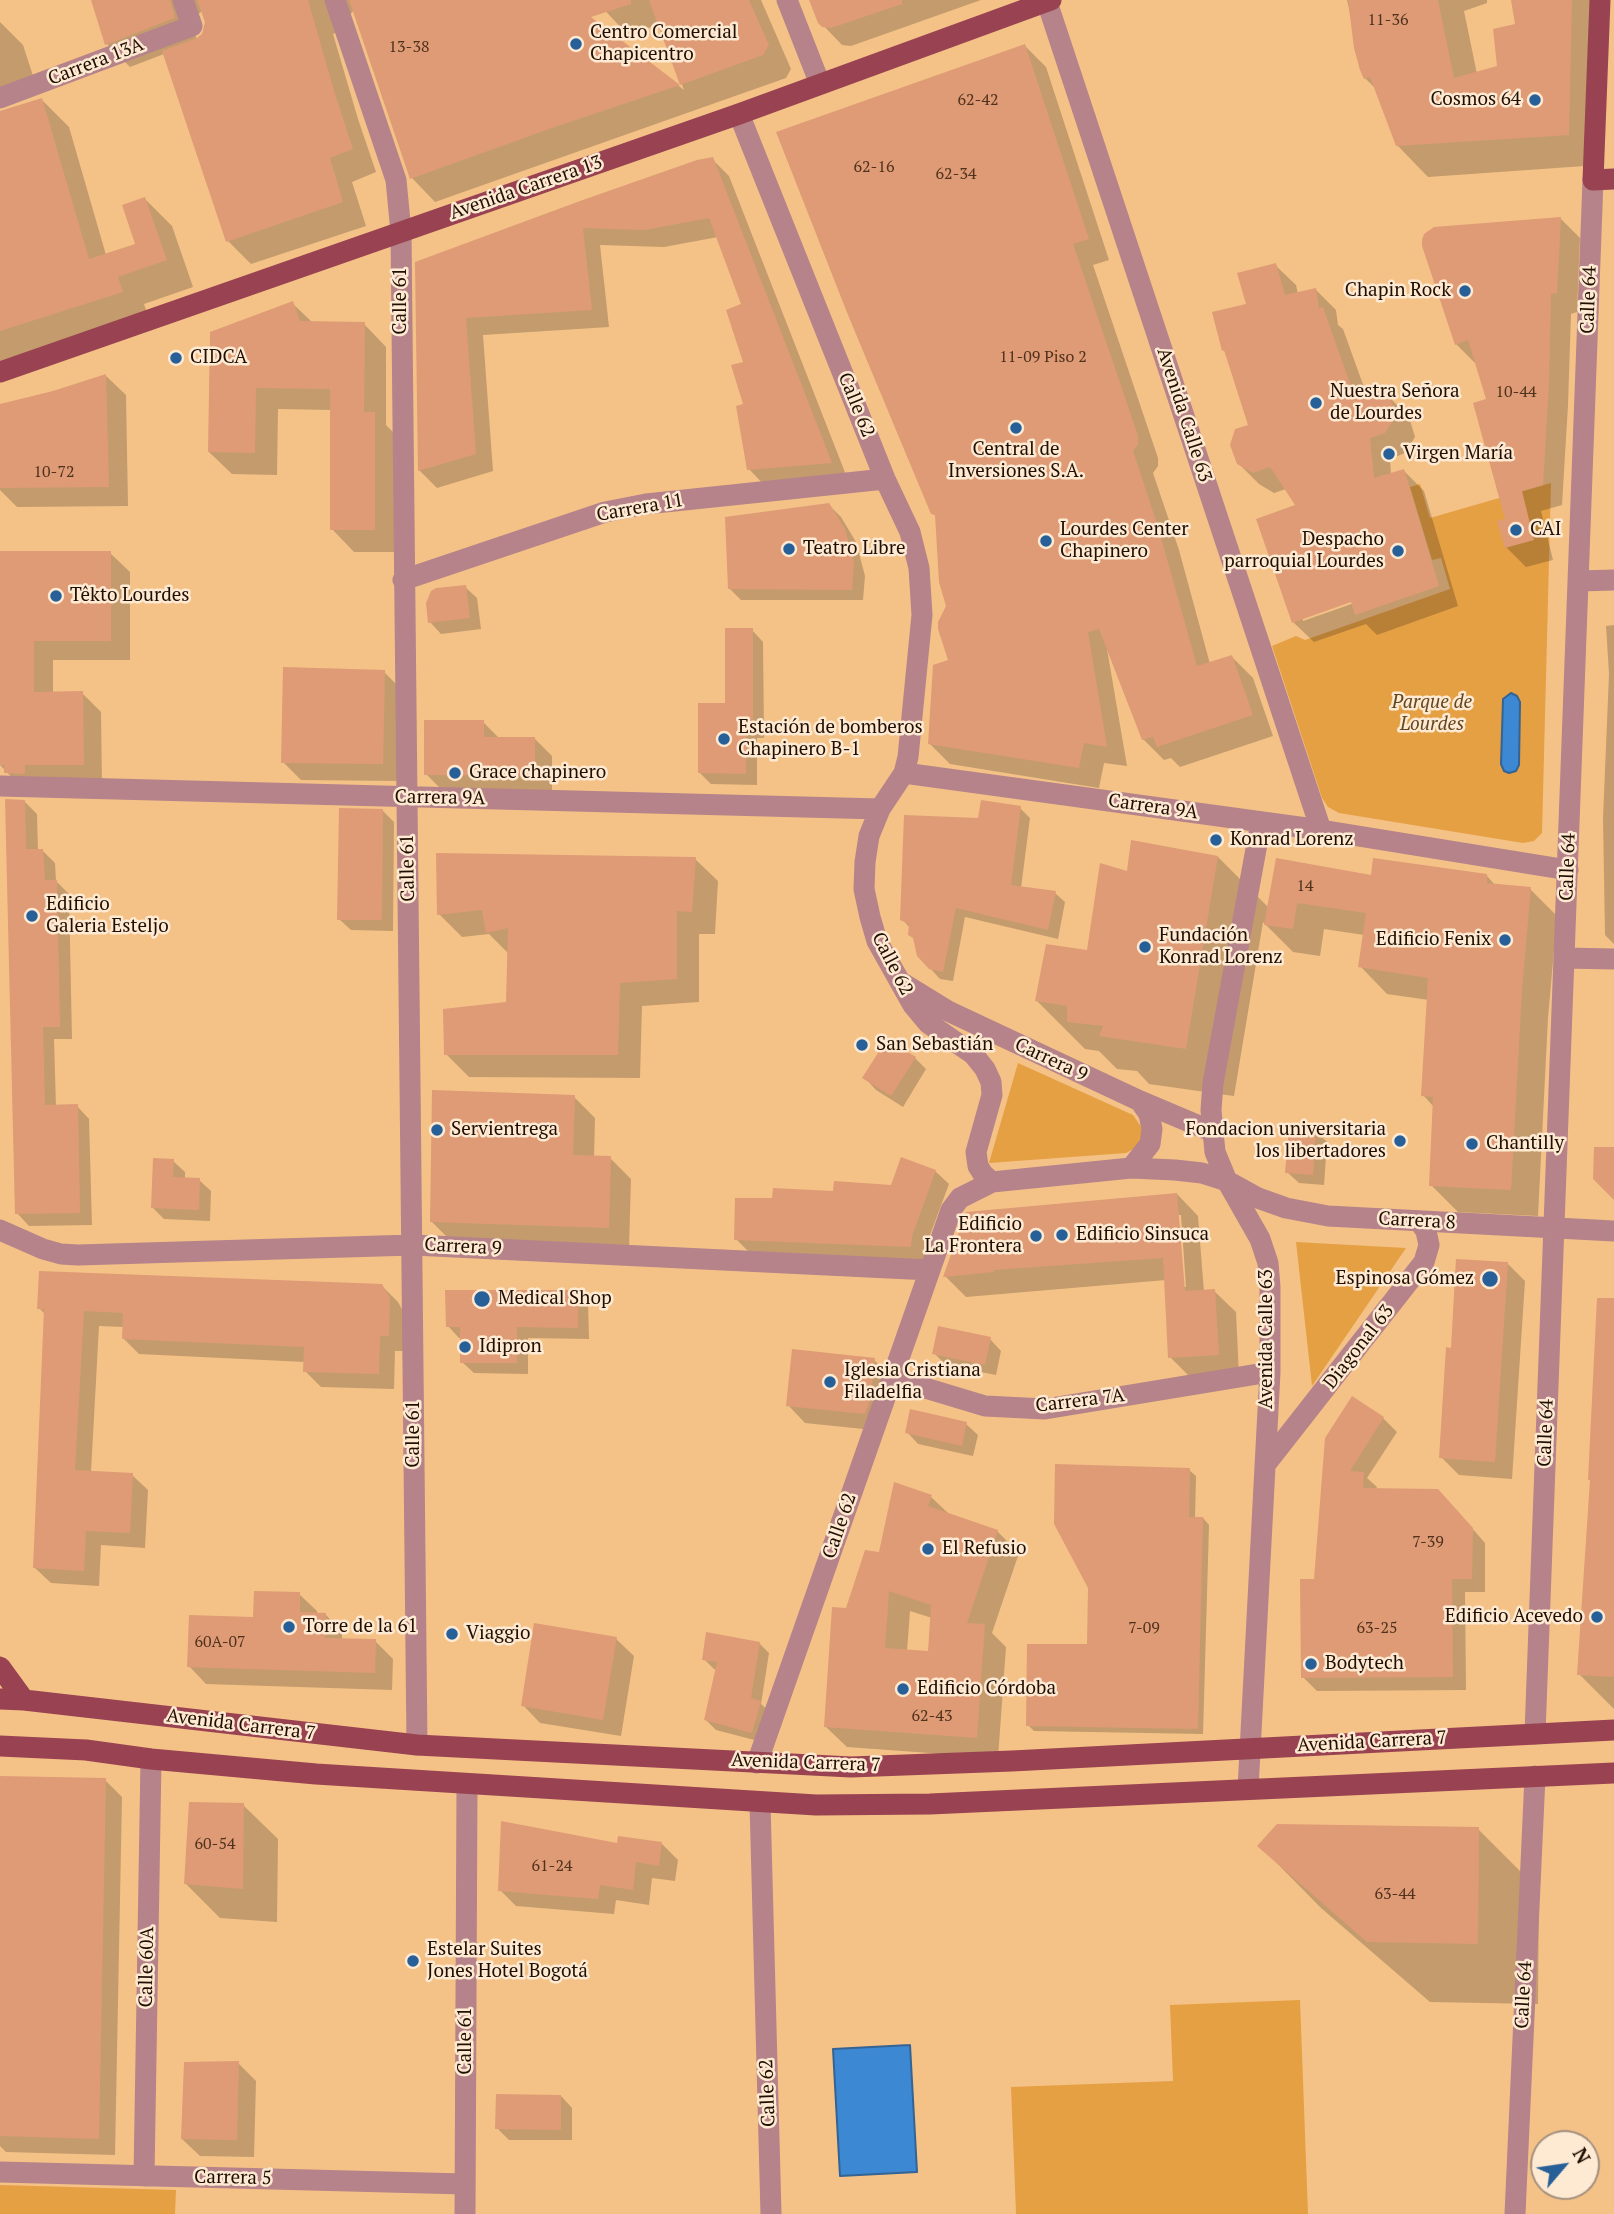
<!DOCTYPE html>
<meta charset="utf-8">
<style>
body{margin:0}
#map{position:relative;width:1614px;height:2214px;overflow:hidden;background:#f4c287;font-family:"PT Serif",serif}
canvas{display:block}
.north{position:absolute;left:1530px;top:2130px;width:70px;height:70px;box-sizing:border-box;background:#fee9d2;border:2px solid #a5917e;border-radius:50%;rotate:61deg;font-size:19px;font-weight:700;line-height:28px;text-align:center;color:#200e00}
.north::after{content:'';display:block;margin:auto;width:24px;height:32px;background:#276098;clip-path:polygon(50% 0,100% 100%,50% 72%,0 100%)}
</style>
<div id="map">
<canvas width="1614" height="2214"></canvas>
<div class="north">N</div>
</div>
<script>
const context = document.querySelector('canvas').getContext('2d');
context.lineJoin = 'round';
function fillPath(path, color) { context.fillStyle = color; context.fill(path, 'evenodd'); }
const toPath = rows => new Path2D(rows.map(r => 'M' + r).join(''));
function strokePath(path, color, width, dash) { context.strokeStyle = color; context.lineWidth = width; context.lineCap = dash ? 'butt' : 'round'; context.setLineDash(dash || []); context.stroke(path); }
function label(font, color, halo, rows, align = 'center') {
  context.font = font + ' "PT Serif",serif'; context.lineWidth = 5; context.setLineDash([]); context.textBaseline = 'middle'; context.strokeStyle = halo; context.fillStyle = color; for (const [text, x, y, turn = 0] of rows) {
    context.save(); context.translate(x, y); context.rotate((+turn || 0) * Math.PI / 180); context.textAlign = isNaN(turn) ? turn : align; if (halo) context.strokeText(text, 0, 0); context.fillText(text, 0, 0); context.restore();
  }
}
fillPath(toPath([
 [1551,483,1542,833,1534,841,1523,843,1339,813,1328,807,1322,798,1272,646,1296,636,1305,640,1450,589,1441,558,1432,560,1410,487,1420,484,1430,518],
 [1018,1063,1133,1115,1144,1131,1141,1145,1126,1153,989,1163],
 [1296,1242,1406,1248,1312,1386],
 [1300,2000,1308,2214,1016,2214,1011,2087,1173,2081,1170,2005],
 [0,2185,176,2190,175,2214,0,2214]
]), '#e5a044');
const water = toPath([
 [1511,693,1517,696,1520,702,1519,765,1516,771,1509,773,1504,771,1501,764,1503,699,1511,693],
 [910,2045,917,2172,840,2176,833,2049,910,2045]
]);
fillPath(water, '#3c88d3');
strokePath(water, '#346394', 2);
fillPath(toPath([
 [93,0,554,0,628,47,684,90,660,24,628,35,595,0,761,0,791,69,786,78,435,202,412,178,354,10,345,21,346,29,333,34,358,119,376,172,352,182,366,226,251,264,228,241,164,54,130,67,107,44],
 [202,11,206,21,204,35,197,40,193,28,196,16],
 [811,0,981,0,851,46,842,45,820,22],
 [1347,0,1487,0,1487,3,1464,11,1477,74,1498,67,1517,25,1513,0,1603,0,1599,165,1428,177,1397,145,1377,90,1365,78],
 [0,22,23,45,37,88,0,101],
 [1025,46,1046,67,1109,260,1093,265,1158,458,1158,466,1153,473,1179,550,1210,664,1232,657,1253,678,1273,736,1180,767,1171,758,1164,760,1143,739,1107,649,1127,766,1104,763,1099,788,950,764,929,743,950,662,948,606,937,518,933,513],
 [42,100,69,127,106,255,138,245,145,199,172,226,193,287,144,304,149,319,0,367,0,113],
 [712,159,729,176,848,480,766,487,749,469,743,305,718,237,664,247,600,245,609,327,483,335,493,471,437,488,420,471,417,263],
 [1560,218,1580,238,1577,312,1571,314,1568,405,1562,505,1541,511,1553,560,1526,567,1506,547,1507,520,1489,400,1476,364,1456,344],
 [1275,265,1296,285,1298,294,1316,290,1336,310,1338,325,1343,329,1365,390,1388,396,1409,417,1415,437,1405,453,1390,459,1391,475,1404,471,1424,491,1458,606,1377,635,1366,624,1314,642,1293,622,1297,506,1286,489,1274,493,1259,484,1238,463,1250,426,1227,353,1223,350,1248,305],
 [1358,598,1360,601,1303,621,1303,617],
 [292,303,313,323,364,324,386,347,386,425,397,436,397,552,354,552,332,529,332,410,278,409,277,475,232,474,209,452],
 [106,376,126,395,128,506,17,507,0,490,0,410],
 [829,505,841,517,856,542,865,576,863,600,741,600,729,588],
 [0,553,110,553,130,572,130,660,53,660,53,694,82,693,101,712,102,784,26,792,0,765],
 [465,587,477,598,481,629,441,634,430,622],
 [1614,625,1614,944,1605,935,1603,818,1609,674,1606,626],
 [752,630,763,642,764,738,757,738,757,785,711,784,699,772,727,705],
 [384,672,401,689,400,781,301,780,283,762],
 [483,722,500,739,535,739,552,756,552,793,444,792,426,774],
 [25,802,37,814,38,851,42,850,55,863,56,881,69,894,72,1039,54,1039,56,1107,77,1106,89,1119,92,1225,29,1226,17,1213],
 [1020,808,1030,818,1021,888,1055,893,1065,902,1058,939,965,917,953,981,940,979,930,968,910,928,902,919,980,820],
 [383,811,394,822,393,931,351,930,339,919],
 [1218,857,1269,908,1372,877,1487,876,1496,886,1530,889,1557,916,1548,1018,1538,1216,1458,1212,1431,1185,1434,1107,1423,1095,1429,1000,1387,994,1360,966,1364,935,1324,929,1320,956,1293,952,1263,922,1234,1096,1149,1084,1137,1071,1117,1069,1099,1051,1085,1049,1037,1001,1088,952,1129,873],
 [695,859,718,881,715,934,699,934,699,1002,642,1006,640,1078,469,1077,446,1054,508,1003,509,954,489,934,462,937,439,914],
 [915,1058,926,1069,903,1107,876,1090,865,1078],
 [574,1097,595,1118,594,1158,610,1158,631,1179,629,1249,452,1242,431,1221],
 [1316,1131,1327,1142,1324,1185,1299,1183,1287,1172],
 [173,1161,185,1172,185,1179,199,1180,211,1191,210,1221,164,1219,153,1208],
 [935,1171,949,1184,924,1251,924,1260,749,1252,736,1239,774,1200,892,1187],
 [1177,1194,1198,1216,1204,1292,1214,1291,1236,1312,1239,1376,1191,1378,1170,1357,1166,1280,966,1297,945,1276],
 [1177,1215,1181,1215,1186,1287,1183,1287],
 [1508,1264,1525,1281,1512,1479,1459,1475,1441,1457,1453,1349],
 [382,1286,398,1302,405,1315,404,1351,395,1351,394,1389,321,1387,305,1371,305,1362,139,1354,123,1338,124,1327,99,1326,91,1472,132,1475,148,1490,145,1548,101,1545,99,1586,51,1583,35,1568,45,1314,39,1308],
 [577,1292,588,1303,589,1339,528,1338,528,1374,474,1373,462,1362,462,1338,459,1338,448,1326],
 [1614,1328,1614,1709,1579,1674],
 [990,1339,1001,1351,996,1375,946,1365,934,1353],
 [874,1360,891,1377,883,1431,805,1423,788,1405],
 [1353,1398,1383,1418,1397,1432,1367,1478,1377,1487,1376,1490,1451,1504,1485,1543,1485,1592,1465,1592,1466,1690,1317,1691,1303,1677,1316,1581],
 [966,1424,978,1435,973,1456,918,1444,907,1432],
 [1189,1470,1196,1476,1195,1518,1203,1518,1209,1525,1203,1734,1034,1731,1028,1725,1089,1646],
 [931,1497,949,1514,997,1531,1019,1553,992,1633,1006,1647,998,1758,847,1747,825,1726,847,1610,880,1554],
 [910,1611,932,1618,929,1653,907,1651],
 [299,1594,317,1611,317,1614,325,1614,342,1632,342,1640,375,1641,393,1659,392,1690,206,1684,189,1666,255,1619],
 [616,1639,634,1656,621,1736,540,1723,523,1705],
 [759,1643,769,1653,761,1704,770,1712,762,1742,716,1730,706,1720,718,1670,714,1669,704,1659],
 [0,1777,105,1780,122,1797,115,2155,6,2152,0,2146],
 [243,1805,278,1839,277,1922,220,1918,186,1884],
 [1478,1829,1539,1890,1538,2004,1430,2002,1321,1908,1260,1846],
 [662,1844,678,1860,675,1881,652,1878,649,1905,616,1900,614,1914,516,1906,500,1890,618,1845],
 [238,2063,256,2081,254,2157,200,2156,182,2139],
 [561,2096,572,2108,572,2140,509,2140,497,2128]
]), '#0003');
fillPath(toPath([
 [91,0,170,0,175,18,105,45],
 [197,0,308,0,335,94,353,149,330,158,343,202,226,242,162,51,197,38,202,34,205,22],
 [349,0,631,0,631,4,591,17,680,85,552,128,410,179],
 [649,0,749,0,769,45,763,55,680,85],
 [809,0,902,0,902,4,831,28,822,27,818,23],
 [1348,0,1438,0,1454,78,1497,66,1493,29,1515,24,1511,0,1572,0,1569,135,1396,146,1370,77,1364,79,1360,70,1354,48],
 [1025,44,1089,239,1073,244,1138,436,1138,445,1133,451,1158,527,1197,666,1232,655,1253,715,1157,747,1153,737,1142,740,1099,629,1088,632,1107,747,1084,743,1079,768,928,744,933,665,948,660,938,629,938,622,946,606,939,582,935,515,931,514,848,315,776,132],
 [42,98,89,259,135,244,122,205,145,197,167,260,118,277,123,292,0,331,0,111],
 [713,157,832,463,747,470,736,406,743,404,731,365,743,362,726,310,741,304,709,218,645,230,583,228,592,310,466,318,476,454,418,471,415,262,580,201,697,160],
 [1561,217,1557,293,1551,294,1549,384,1543,485,1522,491,1534,540,1505,548,1497,521,1505,519,1473,403,1486,399,1468,340,1455,345,1422,246,1422,240,1424,234,1434,227],
 [1276,263,1285,295,1316,288,1319,308,1323,307,1353,392,1370,386,1389,395,1396,416,1385,433,1370,438,1374,478,1404,469,1439,586,1355,615,1351,602,1292,623,1256,519,1295,505,1270,467,1253,473,1237,464,1230,445,1235,429,1248,425,1224,350,1222,351,1212,312,1246,304,1237,273],
 [293,301,300,321,365,322,364,412,375,412,375,530,330,530,330,389,256,388,255,453,208,452,210,332],
 [106,374,109,487,0,488,0,404,53,391],
 [829,503,845,529,852,553,854,563,852,590,728,589,725,517],
 [0,551,111,551,111,641,34,641,34,692,83,691,84,765,25,765,25,774,4,773,4,765,0,765],
 [466,585,470,618,428,623,426,603,431,591,436,588],
 [725,628,753,628,753,728,746,727,746,774,698,773,698,703,725,703],
 [283,667,385,670,383,764,281,763],
 [424,720,484,720,484,737,535,737,535,776,424,775],
 [5,799,25,800,26,849,43,849,45,880,57,880,60,1027,43,1027,45,1105,78,1104,80,1213,15,1214],
 [981,800,1021,806,1011,885,1056,891,1048,930,956,908,943,972,929,969,917,956,913,938,908,935,909,924,900,920,904,815,978,818],
 [339,808,383,809,382,920,337,920],
 [1131,840,1218,856,1186,1049,1099,1036,1103,1026,1067,1022,1067,1006,1035,1001,1046,944,1087,950,1100,863,1127,871],
 [436,853,696,857,692,912,677,911,677,979,620,983,618,1055,444,1055,443,1009,506,1002,508,928,486,933,482,910,437,915],
 [1276,858,1371,875,1373,858,1487,874,1487,883,1531,887,1522,990,1511,1190,1429,1186,1433,1097,1421,1096,1428,978,1358,967,1366,913,1297,903,1293,929,1264,925],
 [887,1039,916,1057,891,1096,862,1078],
 [432,1090,575,1095,573,1155,611,1156,609,1228,430,1222],
 [1289,1127,1316,1129,1313,1175,1285,1173],
 [1594,1147,1614,1147,1614,1200,1593,1179],
 [901,1157,936,1170,912,1236,911,1247,734,1240,735,1198,772,1198,773,1188,833,1191,834,1181,891,1185],
 [153,1158,174,1159,173,1177,200,1178,199,1210,151,1208],
 [1177,1193,1185,1291,1215,1289,1219,1355,1168,1358,1163,1258,993,1270,994,1272,943,1277,966,1212],
 [1456,1259,1508,1262,1495,1462,1439,1458,1446,1347,1451,1348],
 [39,1271,382,1284,390,1298,389,1336,380,1336,379,1374,303,1372,304,1347,122,1339,123,1313,84,1311,75,1470,133,1473,130,1533,86,1531,84,1571,33,1568,44,1309,37,1309],
 [445,1290,578,1290,578,1328,517,1327,517,1363,460,1363,460,1327,446,1327],
 [1597,1298,1614,1298,1614,1677,1577,1675,1590,1480,1588,1480],
 [938,1326,991,1337,985,1365,932,1354],
 [792,1349,875,1358,870,1400,865,1414,786,1406],
 [1352,1396,1384,1417,1350,1471,1364,1472,1363,1488,1438,1489,1473,1528,1472,1579,1452,1579,1453,1677,1301,1678,1300,1579,1314,1579,1325,1438],
 [910,1409,967,1422,962,1446,905,1433],
 [1055,1464,1190,1468,1189,1517,1203,1517,1198,1729,1026,1726,1027,1644,1087,1644,1088,1588,1054,1524],
 [894,1482,932,1495,928,1506,998,1530,967,1623,985,1624,977,1738,824,1727,832,1607,846,1608,865,1550,879,1552],
 [889,1591,931,1605,928,1651,885,1648],
 [254,1591,300,1592,300,1612,326,1613,325,1638,376,1639,375,1673,187,1667,189,1615,253,1617],
 [534,1623,617,1637,603,1720,521,1706],
 [706,1632,760,1642,751,1698,761,1701,752,1733,704,1720,717,1662,702,1660],
 [0,1776,106,1778,99,2139,0,2136],
 [189,1802,244,1803,243,1889,184,1884],
 [501,1821,617,1843,618,1836,662,1842,659,1866,636,1862,633,1890,600,1885,598,1899,498,1891],
 [1277,1824,1479,1827,1478,1944,1367,1942,1257,1846],
 [239,2061,237,2140,181,2139,184,2062],
 [496,2094,561,2095,561,2130,495,2129]
]), '#de9b75');
strokePath(toPath([
 [335,0,396,180,401,232,417,1745],
 [787,0,820,84],
 [1047,2,1321,830],
 [0,98,192,26,183,0],
 [739,114,885,479,910,532,919,568,922,615,908,757,904,773,880,809,869,836,865,862,864,889,870,917,877,941,913,1005,928,1023,973,1054,985,1069,991,1082,992,1095,976,1152,978,1166,983,1174,992,1182],
 [403,580,605,512,646,504,885,479],
 [1579,581,1614,580],
 [904,773,1321,830,1568,870],
 [0,786,880,809],
 [1564,958,1614,959],
 [904,984,948,1011,1140,1101,1211,1131],
 [1131,1168,1150,1144,1152,1129,1149,1114,1140,1101],
 [0,1230,43,1249,61,1254,78,1255,413,1245,930,1270],
 [892,1378,985,1406,1045,1409,1270,1372],
 [1265,1465,1424,1262,1429,1245,1426,1231,1419,1221],
 [1535,1734,1593,180],
 [757,1763,951,1210,960,1198,992,1182,1131,1168,1175,1170,1202,1173,1227,1181,1258,1198,1286,1208,1328,1216,1614,1231],
 [1248,1789,1270,1372,1270,1287,1268,1263,1260,1239,1227,1181,1215,1152,1211,1110,1213,1083,1261,822],
 [760,1803,771,2214],
 [0,2172,465,2184],
 [144,2176,151,1759],
 [465,2214,467,1784],
 [1515,2214,1535,1776]
]), '#b58389', 21);
strokePath(toPath([
 [1600,0,1593,180,1614,179],
 [0,372,739,114,1051,0],
 [0,1667,24,1700],
 [0,1699,24,1700,417,1745,851,1767,1012,1761,1614,1730],
 [0,1746,86,1750,151,1759,316,1774,816,1805,930,1804,1614,1773]
]), '#994252', 21);
for (const [x, y, r, color] of [
 [576,44,7,"#276098"],
 [1535,100,7,"#276098"],
 [1465,291,7,"#276098"],
 [176,358,7,"#276098"],
 [1316,403,7,"#276098"],
 [1016,428,7,"#276098"],
 [1389,454,7,"#276098"],
 [1516,530,7,"#276098"],
 [1046,541,7,"#276098"],
 [789,549,7,"#276098"],
 [1398,551,7,"#276098"],
 [56,596,7,"#276098"],
 [724,739,7,"#276098"],
 [455,773,7,"#276098"],
 [1216,840,7,"#276098"],
 [32,916,7,"#276098"],
 [1505,940,7,"#276098"],
 [1145,947,7,"#276098"],
 [862,1045,7,"#276098"],
 [437,1130,7,"#276098"],
 [1400,1141,7,"#276098"],
 [1472,1144,7,"#276098"],
 [1062,1235,7,"#276098"],
 [1036,1236,7,"#276098"],
 [1490,1279,9,"#276098"],
 [482,1299,9,"#276098"],
 [465,1347,7,"#276098"],
 [830,1382,7,"#276098"],
 [928,1549,7,"#276098"],
 [1597,1617,7,"#276098"],
 [289,1627,7,"#276098"],
 [452,1634,7,"#276098"],
 [1311,1664,7,"#276098"],
 [903,1689,7,"#276098"],
 [413,1961,7,"#276098"]
]) { const dot = new Path2D(); dot.arc(x, y, r, 0, 2 * Math.PI); context.fillStyle = color; context.fill(dot); strokePath(dot, '#fee9d2', 2.5); }
label('16px', '#50311d', null, [
 ["11-36",1388,20],
 ["13-38",409,47],
 ["62-42",978,100],
 ["62-16",874,167],
 ["62-34",956,174],
 ["11-09 Piso 2",1043,357],
 ["10-44",1516,392],
 ["10-72",54,472],
 ["14",1305,886],
 ["7-39",1428,1542],
 ["7-09",1144,1628],
 ["63-25",1377,1628],
 ["60A-07",220,1642],
 ["62-43",932,1716],
 ["60-54",215,1844],
 ["61-24",552,1866],
 ["63-44",1395,1894]
]);
label('19px', '#200e00', '#fee9d2', [
 ["Centro Comercial",590,33],
 ["Chapicentro",590,55],
 ["Cosmos 64",1521,100,"right"],
 ["Chapin Rock",1451,291,"right"],
 ["CIDCA",190,358],
 ["Nuestra Señora",1330,392],
 ["de Lourdes",1330,414],
 ["Central de",1016,450,"center"],
 ["Inversiones S.A.",1016,472,"center"],
 ["Virgen María",1403,454],
 ["Lourdes Center",1060,530],
 ["Chapinero",1060,552],
 ["CAI",1530,530],
 ["Despacho",1384,540,"right"],
 ["parroquial Lourdes",1384,562,"right"],
 ["Teatro Libre",803,549],
 ["Têkto Lourdes",70,596],
 ["Estación de bomberos",738,728],
 ["Chapinero B-1",738,750],
 ["Grace chapinero",469,773],
 ["Konrad Lorenz",1230,840],
 ["Edificio",46,905],
 ["Galeria Esteljo",46,927],
 ["Fundación",1159,936],
 ["Konrad Lorenz",1159,958],
 ["Edificio Fenix",1491,940,"right"],
 ["San Sebastián",876,1045],
 ["Servientrega",451,1130],
 ["Fondacion universitaria",1386,1130,"right"],
 ["los libertadores",1386,1152,"right"],
 ["Chantilly",1486,1144],
 ["Edificio",1022,1225,"right"],
 ["La Frontera",1022,1247,"right"],
 ["Edificio Sinsuca",1076,1235],
 ["Espinosa Gómez",1474,1279,"right"],
 ["Medical Shop",498,1299],
 ["Idipron",479,1347],
 ["Iglesia Cristiana",844,1371],
 ["Filadelfia",844,1393],
 ["El Refusio",942,1549],
 ["Edificio Acevedo",1583,1617,"right"],
 ["Torre de la 61",303,1627],
 ["Viaggio",466,1634],
 ["Bodytech",1325,1664],
 ["Edificio Córdoba",917,1689],
 ["Estelar Suites",427,1950],
 ["Jones Hotel Bogotá",427,1972]
], 'left');
label('19px', '#200e00', '#fee9d2', [
 ["Carrera 13A",96,62,-21],
 ["Avenida Carrera 13",526,188,-19],
 ["Calle 64",1589,300,-88],
 ["Calle 61",401,301,-90],
 ["Calle 62",856,405,68],
 ["Avenida Calle 63",1184,415,72],
 ["Carrera 11",640,508,-10],
 ["Carrera 9A",440,798,1],
 ["Carrera 9A",1153,807,8],
 ["Calle 64",1568,867,-88],
 ["Calle 61",408,868,-91],
 ["Calle 62",892,964,63],
 ["Carrera 9",1051,1060,25],
 ["Carrera 8",1417,1221,3],
 ["Carrera 9",463,1247,3],
 ["Avenida Calle 63",1267,1339,-90],
 ["Diagonal 63",1359,1347,-52],
 ["Carrera 7A",1080,1401,-7],
 ["Calle 64",1546,1433,-88],
 ["Calle 61",414,1434,-90],
 ["Calle 62",840,1526,-71],
 ["Avenida Carrera 7",241,1725,7],
 ["Avenida Carrera 7",1372,1742,-3],
 ["Avenida Carrera 7",806,1763,2],
 ["Calle 60A",147,1967,-89],
 ["Calle 64",1524,1995,-87],
 ["Calle 61",466,2041,-90],
 ["Calle 62",768,2093,-92],
 ["Carrera 5",233,2178,1]
]);
label('italic 19px', '#634620', '#fee9d2', [
 ["Parque de",1432,703],
 ["Lourdes",1432,725]
]);
</script>
